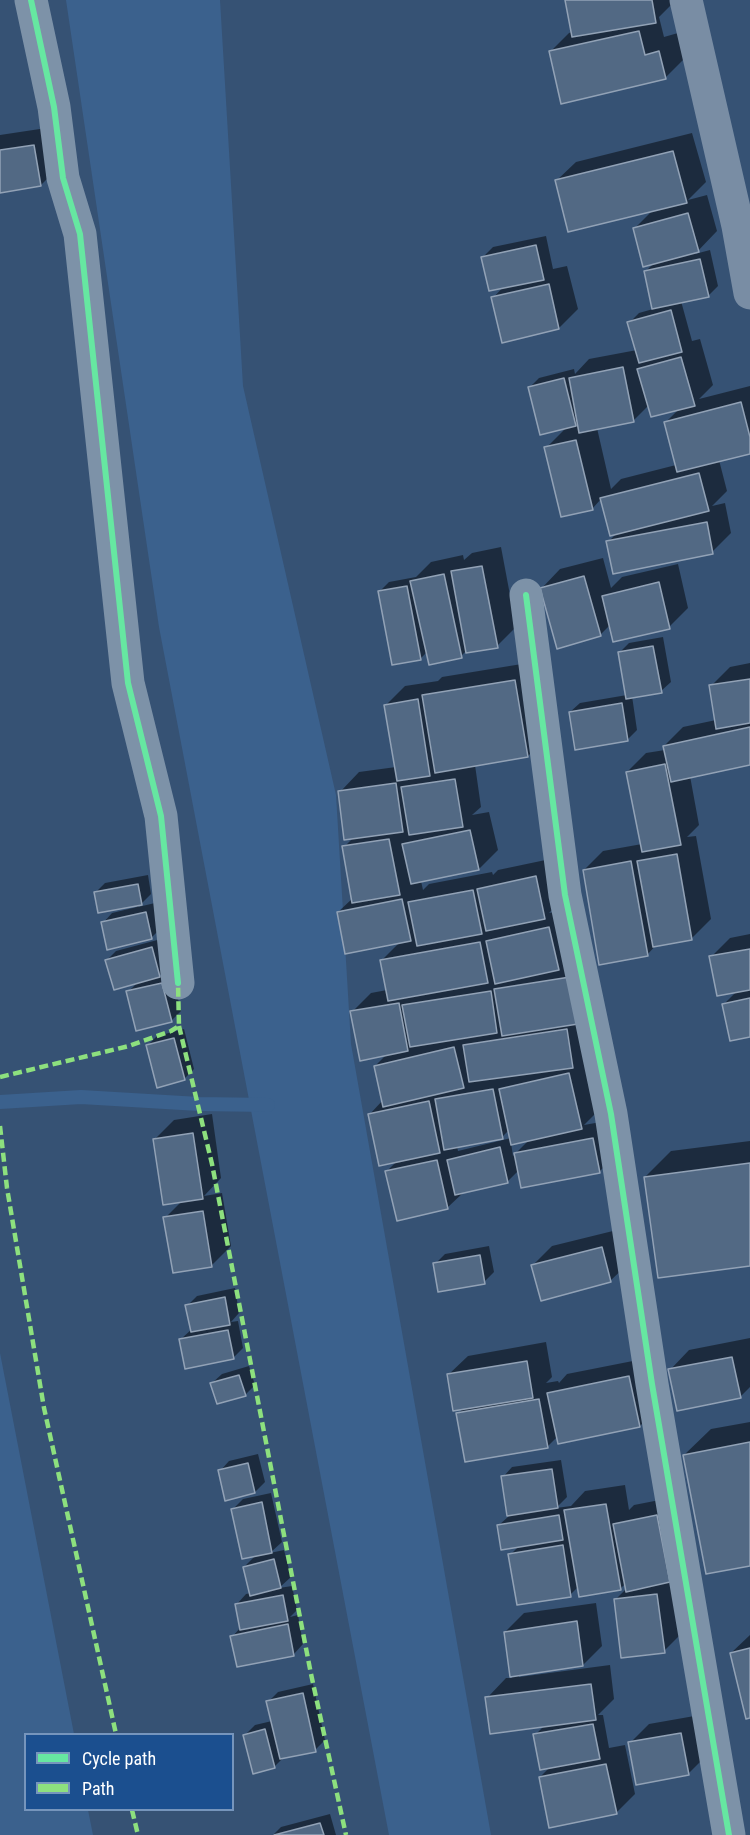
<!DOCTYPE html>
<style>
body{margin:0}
#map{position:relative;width:750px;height:1835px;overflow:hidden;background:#365274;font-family:"Roboto Condensed",sans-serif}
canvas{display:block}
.legend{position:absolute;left:24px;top:1733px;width:210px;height:78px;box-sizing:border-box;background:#1b4f8f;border:2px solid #7695bc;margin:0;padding:8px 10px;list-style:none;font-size:18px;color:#fff}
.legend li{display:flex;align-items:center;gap:12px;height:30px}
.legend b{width:30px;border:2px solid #7695bc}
</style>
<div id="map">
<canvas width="750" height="1835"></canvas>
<ul class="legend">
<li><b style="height:8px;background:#66e7a1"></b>Cycle path</li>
<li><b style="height:8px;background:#8de07e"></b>Path</li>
</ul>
</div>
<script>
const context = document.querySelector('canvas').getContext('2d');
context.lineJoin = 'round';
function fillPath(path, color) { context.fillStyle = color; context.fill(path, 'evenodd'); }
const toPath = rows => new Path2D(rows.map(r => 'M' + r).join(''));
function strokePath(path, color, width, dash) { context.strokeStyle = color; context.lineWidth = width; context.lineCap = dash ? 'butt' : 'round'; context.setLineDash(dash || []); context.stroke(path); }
fillPath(toPath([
 [66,0,220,0,243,386,336,795,351,1044,491,1835,389,1835,159,627],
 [0,1353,74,1734,26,1734,26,1810,88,1810,93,1835,0,1835]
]), '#3b618d');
fillPath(toPath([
 [567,0,674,0,674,2,659,17,664,37,678,33,684,59,665,78,550,52,569,33,572,32],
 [53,127,60,166,41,185,0,191,0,135],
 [692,133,706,182,688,200,707,195,717,231,695,254,710,250,718,286,708,296,681,301,692,341,700,339,713,385,699,399,750,386,750,452,719,460,727,491,712,506,725,503,731,533,712,552,608,542,617,533,602,498,592,509,546,448,567,427,529,388,539,378,574,369,575,374,589,359,637,350,629,323,639,313,653,309,645,272,655,262,634,229,653,210,556,181,576,162],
 [649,405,680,408,666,422,676,465,621,479,611,489,597,428,633,421],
 [546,236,553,269,567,266,578,309,559,328,493,298,504,286,483,257,493,247],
 [501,547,516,627,497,646,466,651,461,656,427,652,420,659,379,592,389,582,416,577,431,562,463,555,464,560,472,553],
 [603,558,611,588,622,577,678,564,688,608,669,627,610,625,600,635,541,589,560,569],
 [663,637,671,682,661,691,632,696,637,730,627,740,570,712,580,703,627,695,619,653,629,643],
 [534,662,547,737,528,756,475,765,481,807,472,815,489,812,498,850,479,869,421,881,423,890,429,884,492,872,493,875,498,870,555,858,563,899,549,913,568,909,600,1109,584,1125,612,1120,618,1153,599,1172,519,1170,507,1182,464,1192,447,1208,387,1171,397,1161,369,1115,383,1100,375,1066,387,1054,352,1012,371,993,387,990,382,960,401,941,338,912,353,898,344,847,354,837,340,792,359,772,396,767,386,705,405,686,438,681,442,677],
 [509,1130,511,1138,458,1151,457,1146,502,1137],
 [530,1139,513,1156,511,1143],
 [750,663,750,763,690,776,699,825,687,837,696,836,711,919,692,938,657,944,647,955,584,870,603,851,642,844,627,772,646,753,665,750,664,746,683,727,716,720,711,686,730,667],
 [148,875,151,894,138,907,155,903,161,928,151,938,103,923,112,913,137,907,136,905,95,893,105,883],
 [750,934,750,1035,724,1004,737,991,711,957,730,938],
 [161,939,169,966,158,977,172,974,181,1011,171,1021,128,992,138,982,106,961,116,951],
 [184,1029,194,1069,184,1079,147,1046,157,1036],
 [212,1114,221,1178,204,1196,222,1193,231,1246,212,1265,174,1271,165,1218,183,1200,155,1139,174,1120],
 [750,1141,750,1265,645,1177,671,1151],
 [621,1229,630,1262,610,1281,533,1265,552,1246],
 [489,1246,494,1272,484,1282,435,1264,445,1254],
 [235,1288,239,1313,231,1322,238,1321,243,1348,233,1358,181,1339,192,1329,187,1306,197,1296],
 [750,1338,750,1387,740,1397,670,1370,689,1350],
 [546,1342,552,1377,546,1383,558,1381,559,1383,567,1374,648,1358,659,1407,640,1426,558,1436,547,1447,458,1414,464,1407,448,1375,468,1356],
 [249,1366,255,1385,245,1395,212,1383,222,1374],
 [750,1422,750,1564,684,1455,711,1429],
 [258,1454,265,1482,255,1492,220,1471,229,1461],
 [561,1460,567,1497,556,1508,571,1506,585,1491,625,1485,629,1510,634,1505,675,1497,683,1632,664,1651,615,1600,627,1588,626,1583,620,1589,578,1587,570,1595,510,1555,519,1546,499,1525,509,1516,503,1477,512,1467],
 [271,1493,282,1542,270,1553,284,1550,291,1577,279,1588,292,1586,297,1610,290,1617,298,1615,303,1644,294,1654,232,1637,241,1627,237,1604,246,1594,251,1593,244,1567,257,1554,233,1509,243,1499],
 [596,1603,602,1646,583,1665,519,1674,519,1677,610,1665,614,1699,598,1715,603,1715,609,1748,625,1745,635,1794,616,1813,540,1777,551,1766,535,1735,545,1725,487,1698,506,1678,512,1678,505,1632,524,1613],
 [750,1635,750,1716,731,1653],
 [313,1684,325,1740,315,1750,285,1756,274,1767,245,1735,255,1725,272,1721,268,1702,278,1692],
 [700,1715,707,1755,688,1774,630,1743,649,1724],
 [330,1814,336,1835,273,1835,281,1827]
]), '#0007');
strokePath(toPath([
 [0,1102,81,1097,199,1104,268,1105]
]), '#3b618d', 14);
const building = toPath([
 [565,0,652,0,656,23,572,37,565,0],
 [639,31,645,55,659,51,666,79,561,104,549,51,639,31],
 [34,145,41,186,0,193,0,150,34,145],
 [673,151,687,203,568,232,555,180,673,151],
 [688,213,699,252,643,267,633,228,688,213],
 [536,245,544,280,489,291,481,257,536,245],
 [700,259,709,297,652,309,644,271,700,259],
 [549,284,559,329,502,343,491,297,549,284],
 [671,310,682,352,639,363,627,322,671,310],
 [681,357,695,406,651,417,637,369,681,357],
 [623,367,634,422,579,433,569,378,623,367],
 [564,378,576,426,540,435,528,387,564,378],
 [741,402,750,437,750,454,677,472,664,422,741,402],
 [576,440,593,510,561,517,544,447,576,440],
 [699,473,709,511,610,536,600,498,699,473],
 [707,522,713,554,613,574,606,541,707,522],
 [482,566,498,648,466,653,451,571,482,566],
 [444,574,462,658,429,665,410,581,444,574],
 [584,576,601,636,557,649,540,588,584,576],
 [659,582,670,629,613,642,602,596,659,582],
 [407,586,421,660,392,665,378,591,407,586],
 [653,646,662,693,626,699,618,652,653,646],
 [750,679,750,723,716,729,709,685,750,679],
 [515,680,528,757,435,773,422,695,515,680],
 [418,699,430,776,397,781,384,705,418,699],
 [622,703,628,741,575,750,569,712,622,703],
 [750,727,750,765,671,782,663,746,750,727],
 [665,764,681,845,642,852,626,772,665,764],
 [455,779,463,827,409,835,401,787,455,779],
 [396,783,403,832,344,840,338,791,396,783],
 [470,830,479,870,411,884,402,844,470,830],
 [389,839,400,895,352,903,342,846,389,839],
 [677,854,692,940,653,947,637,861,677,854],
 [631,861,648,956,599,965,583,870,631,861],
 [536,876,545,919,486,931,477,889,536,876],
 [138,884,142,905,98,913,94,892,138,884],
 [473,890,482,934,417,946,408,902,473,890],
 [402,899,411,941,345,954,337,912,402,899],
 [146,912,152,939,107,950,101,922,146,912],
 [549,927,559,970,495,984,486,941,549,927],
 [480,942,488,983,388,1001,380,960,480,942],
 [152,947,160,977,114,990,105,960,152,947],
 [750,949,750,990,717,996,709,956,750,949],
 [570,977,578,1024,502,1036,494,989,570,977],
 [162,983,172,1022,136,1031,126,991,162,983],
 [491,991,497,1033,410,1047,402,1005,491,991],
 [750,998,750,1037,730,1041,722,1004,750,998],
 [399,1003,408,1051,360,1061,350,1011,399,1003],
 [567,1029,573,1068,469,1082,463,1045,567,1029],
 [174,1038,185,1080,157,1088,146,1045,174,1038],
 [454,1047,464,1088,383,1107,374,1066,454,1047],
 [569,1073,582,1129,511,1145,499,1089,569,1073],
 [493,1089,503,1139,444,1150,435,1099,493,1089],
 [429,1101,440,1153,379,1166,368,1114,429,1101],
 [193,1133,203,1199,163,1205,153,1139,193,1133],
 [593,1138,600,1173,521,1188,514,1153,593,1138],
 [500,1147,508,1183,455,1195,447,1160,500,1147],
 [437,1160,448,1209,397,1221,385,1171,437,1160],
 [750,1163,750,1266,658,1278,644,1177,750,1163],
 [203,1211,212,1267,173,1273,163,1217,203,1211],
 [602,1247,611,1282,541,1301,531,1265,602,1247],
 [480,1255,485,1284,438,1292,433,1263,480,1255],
 [225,1297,230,1325,191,1332,185,1305,225,1297],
 [228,1330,234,1359,185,1369,179,1339,228,1330],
 [732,1357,741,1398,677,1411,668,1369,732,1357],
 [527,1361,533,1398,453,1411,447,1374,527,1361],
 [239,1375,246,1396,217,1404,210,1383,239,1375],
 [629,1376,640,1427,558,1444,547,1393,629,1376],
 [539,1399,548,1448,465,1462,456,1413,539,1399],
 [750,1442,750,1566,706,1574,683,1455,750,1442],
 [248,1463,255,1493,225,1501,218,1470,248,1463],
 [552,1469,558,1508,507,1516,501,1476,552,1469],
 [262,1502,272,1553,242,1559,231,1509,262,1502],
 [606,1504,621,1590,579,1597,564,1510,606,1504],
 [559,1515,563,1540,501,1550,497,1525,559,1515],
 [657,1515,670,1582,626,1592,613,1524,657,1515],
 [563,1545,571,1597,517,1605,508,1554,563,1545],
 [274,1559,281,1588,250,1596,243,1567,274,1559],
 [657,1594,665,1653,621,1658,614,1599,657,1594],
 [283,1595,288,1621,240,1630,235,1604,283,1595],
 [577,1621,583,1666,510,1677,504,1632,577,1621],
 [288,1624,294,1656,237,1667,230,1636,288,1624],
 [750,1648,750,1718,746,1719,730,1653,750,1648],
 [591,1684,596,1720,490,1734,485,1697,591,1684],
 [303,1693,316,1752,280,1759,266,1701,303,1693],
 [593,1724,600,1759,540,1770,533,1734,593,1724],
 [265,1729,275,1768,253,1774,243,1735,265,1729],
 [681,1733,689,1775,636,1785,628,1742,681,1733],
 [606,1764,617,1814,549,1828,539,1777,606,1764],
 [320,1823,324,1835,274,1835,320,1823]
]);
fillPath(building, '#526984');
strokePath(building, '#92a2b6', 1.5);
strokePath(toPath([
 [31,0,54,107,63,178,80,234,128,683,161,816,178,983],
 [526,595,565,895,611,1114,652,1384,729,1835]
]), '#7d92a8', 33);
strokePath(toPath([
 [686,0,738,226,750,293]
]), '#798da4', 33);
strokePath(toPath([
 [179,1026,212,1164,311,1674,346,1835],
 [0,1077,129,1046,171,1031,179,1026,178,983],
 [0,1126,7,1188,44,1408,116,1734],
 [132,1810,138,1835]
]), '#8de07e', 4.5, [9, 4.5]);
strokePath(toPath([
 [31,0,54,107,63,178,80,234,128,683,161,816,178,983],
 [526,595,565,895,611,1114,652,1384,729,1835]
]), '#66e7a1', 6);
</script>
